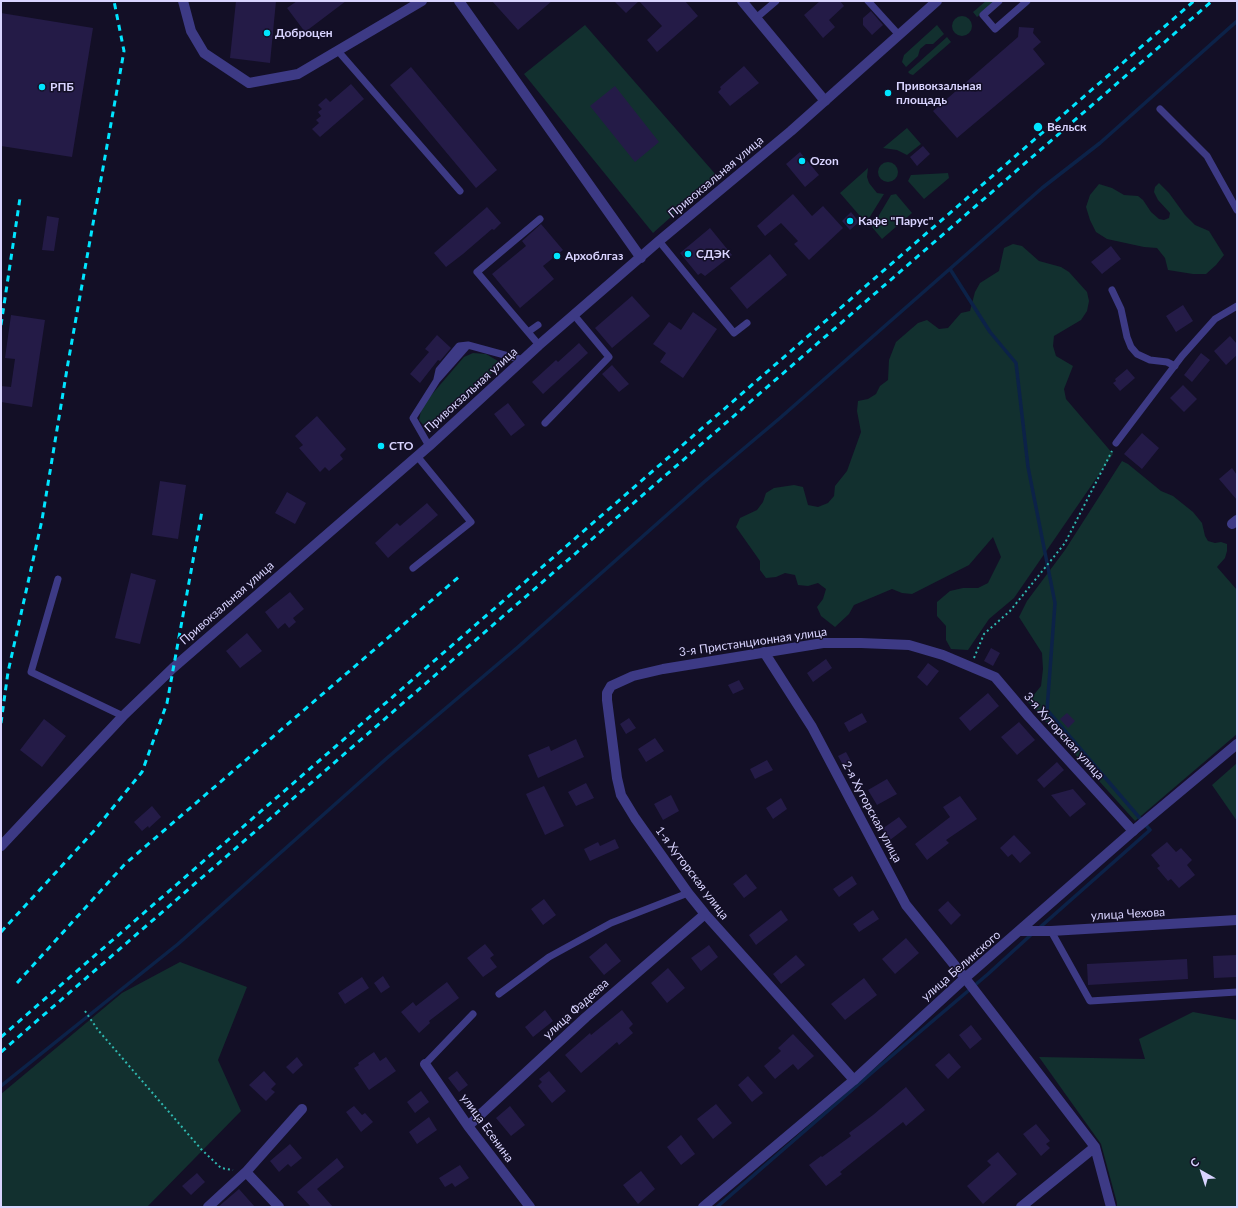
<!DOCTYPE html>
<meta charset="utf-8">
<style>
body{margin:0}
#map{position:relative;width:1238px;height:1208px;overflow:hidden;background:#130f26;font-family:Lato,sans-serif}
canvas{display:block}
.frame{position:absolute;inset:0;border:2px solid #d9d4ff;pointer-events:none}
.north{position:absolute;left:1182px;top:1152px;width:40px;height:40px;-webkit-text-stroke:3px #130f26;paint-order:stroke;rotate:321deg;font-size:11px;font-weight:700;line-height:16px;text-align:center;color:#d9d4ff}
.north::after{content:'';display:block;margin:auto;width:14px;height:18px;background:#d9d4ff;clip-path:polygon(50% 0,100% 100%,50% 72%,0 100%)}
</style>
<div id="map">
<canvas width="1238" height="1208"></canvas>
<div class="frame"></div>
<div class="north">С</div>
</div>
<script>
const context = document.querySelector('canvas').getContext('2d');
context.lineJoin = 'round';
function fillPath(path, color) { context.fillStyle = color; context.fill(path, 'evenodd'); }
const toPath = rows => new Path2D(rows.map(r => 'M' + r).join(''));
function strokePath(path, color, width, dash) { context.strokeStyle = color; context.lineWidth = width; context.lineCap = dash ? 'butt' : 'round'; context.setLineDash(dash || []); context.stroke(path); }
function label(font, color, halo, rows, align = 'center') {
  context.font = font + ' Lato,sans-serif'; context.lineWidth = 3; context.setLineDash([]); context.textBaseline = 'middle'; context.strokeStyle = halo; context.fillStyle = color; for (const [text, x, y, turn = 0] of rows) {
    context.save(); context.translate(x, y); context.rotate((+turn || 0) * Math.PI / 180); context.textAlign = isNaN(turn) ? turn : align; if (halo) context.strokeText(text, 0, 0); context.fillText(text, 0, 0); context.restore();
  }
}
fillPath(toPath([
 [986,1,996,1,977,17,973,12],
 '952 26a10 10 0 1 1 20 0a10 10 0 1 1-20 0Z',
 [585,25,717,176,653,233,524,74],
 [937,25,944,34,933,44,926,44,920,49,918,56,906,67,902,62,904,55],
 [947,37,951,42,913,75,910,74,908,72],
 [907,128,921,144,907,155,897,150,883,148],
 '878 172a10 10 0 1 1 20 0a10 10 0 1 1-20 0Z',
 [868,168,867,177,869,183,877,193,884,194,866,223,840,193],
 [948,173,949,178,924,199,908,181,911,175],
 [1159,183,1169,193,1185,215,1195,225,1209,231,1224,255,1216,265,1206,274,1193,274,1168,270,1165,258,1157,248,1144,247,1107,239,1096,232,1090,220,1086,207,1090,195,1099,184,1112,188,1124,195,1138,196,1143,200,1151,212,1159,219,1164,220,1169,218,1170,213,1158,200,1154,192,1155,187],
 [896,194,912,213,882,239,872,227,891,195],
 [1013,244,1022,246,1039,261,1061,267,1069,272,1087,292,1089,301,1087,311,1081,320,1054,336,1053,346,1056,356,1073,366,1064,389,1066,399,1113,454,1014,598,989,619,968,650,951,649,946,640,946,626,937,616,937,602,950,591,963,588,978,588,988,583,1001,557,993,537,969,565,912,594,902,593,892,589,854,605,849,614,835,627,821,616,817,607,823,599,826,589,818,583,808,586,798,585,795,575,785,573,776,577,766,578,760,570,760,561,736,527,740,518,757,510,763,502,766,493,774,488,794,485,803,487,808,505,818,507,828,503,834,496,835,486,847,471,861,432,857,411,858,401,868,399,876,394,880,386,888,380,889,360,896,342,918,323,927,320,939,329,948,328,961,313,970,311,975,292,980,283,999,271,1004,248],
 [473,353,486,354,498,361,498,368,426,428,419,420,421,411,427,400,464,357],
 [1122,461,1128,464,1161,491,1173,496,1193,512,1202,523,1205,536,1208,541,1215,543,1221,542,1227,544,1227,551,1225,558,1217,567,1237,590,1237,734,1135,821,1028,702,1041,686,1043,669,1042,653,1019,617,1027,601,1065,550],
 [1237,763,1237,821,1212,785],
 [180,962,247,987,218,1060,241,1111,147,1207,1,1207,1,1094,122,993],
 [1193,1012,1237,1020,1237,1207,1117,1207,1117,1203,1101,1144,1039,1057,1145,1059,1139,1039]
]), '#12302f');
strokePath(toPath([
 [950,269,990,332,1016,363,1028,467,1055,603,1047,710,1150,830,1038,929],
 [1,1086,178,944,387,758,518,647,704,482,780,418,1042,188,1100,143,1237,21],
 [717,1207,875,1070,988,974,1033,933]
]), '#0c2248', 3.5);
fillPath(toPath([
 [236,1,276,1,270,63,230,58],
 [297,1,346,1,305,32,287,8],
 [492,1,552,1,518,30],
 [614,1,639,1,626,13],
 [639,1,685,1,698,16,657,52,647,40,662,26],
 [820,1,840,1,844,6,829,20,835,27,823,38,804,15],
 [871,11,883,25,872,35,863,25,863,18],
 [1,13,93,28,72,157,1,146],
 [1019,27,1034,28,1033,33,1041,42,1033,49,1045,64,957,138,933,111,1018,37],
 [744,66,759,83,730,106,718,92,721,89,720,87],
 [411,67,497,170,476,188,390,85],
 [351,84,364,99,320,137,312,129,319,123,316,120,321,116,318,112,322,109,318,105,326,98,330,102],
 [615,86,659,142,635,162,590,106],
 [923,146,930,154,917,166,910,157],
 [800,152,819,175,805,187,786,164],
 [793,194,812,216,823,206,843,228,809,260,794,244,798,241,781,223,765,236,757,226],
 [487,207,501,223,494,230,492,229,463,254,446,267,434,253],
 [851,212,859,222,850,230,842,221],
 [47,216,59,218,54,251,42,250],
 [541,224,563,250,543,266,554,279,520,308,492,274,526,246,522,241],
 [710,228,732,255,705,276,701,273,698,275,680,253],
 [1111,246,1121,259,1102,274,1091,262],
 [770,254,787,275,747,309,730,288],
 [632,296,650,316,612,348,595,328],
 [1183,305,1193,321,1176,332,1166,316],
 [693,312,717,329,683,378,660,362,666,353,653,344,669,322,681,330],
 [11,315,45,320,32,407,1,402,1,386,11,387,15,359,5,358],
 [437,335,451,348,440,361,438,360,420,383,410,374,429,352,425,349],
 [1230,336,1237,344,1237,355,1226,365,1214,351],
 [579,343,588,353,543,394,532,382,556,360,558,362],
 [1201,353,1210,360,1192,382,1184,375],
 [612,365,629,384,619,392,602,374],
 [1127,369,1135,378,1120,391,1113,383,1116,381,1115,379],
 [1183,385,1197,399,1184,412,1170,398],
 [508,403,525,425,511,436,494,414],
 [317,416,346,449,340,455,343,459,329,471,325,467,320,472,299,448,303,445,295,436],
 [1142,433,1159,448,1142,469,1124,454],
 [1232,468,1237,475,1237,500,1219,479],
 [160,481,186,485,178,539,152,535],
 [287,492,306,503,295,524,275,513],
 [427,503,438,515,388,558,375,543,397,523,400,526],
 [131,573,156,580,140,644,115,638],
 [290,592,304,609,293,618,296,622,289,628,285,623,278,629,265,612],
 [247,633,262,651,240,668,226,651],
 [991,648,1000,653,993,666,984,661],
 [826,659,832,668,813,682,807,673],
 [928,663,939,671,927,686,917,677],
 [739,680,744,689,733,694,728,685],
 [988,693,999,706,970,731,959,718],
 [862,713,867,722,849,732,844,723],
 [1067,713,1075,721,1068,728,1060,719],
 [629,718,636,728,626,734,620,724],
 [44,719,66,736,42,767,20,750],
 [1019,722,1035,740,1017,755,1001,737],
 [655,738,664,751,646,762,638,749],
 [576,739,584,757,538,778,528,755,549,746,551,751],
 [846,752,852,763,844,767,838,756],
 [767,760,773,770,755,779,750,769],
 [1057,762,1064,770,1044,788,1037,780],
 [887,779,897,794,877,805,868,790],
 [586,783,594,798,576,806,568,792],
 [544,786,564,826,545,835,526,794],
 [1073,789,1086,804,1070,817,1051,795],
 [671,795,679,811,663,820,654,804],
 [960,796,977,819,946,840,949,843,927,860,915,844,950,817,943,807],
 [781,798,787,809,773,819,766,808],
 [152,806,161,817,149,828,148,826,142,831,134,822],
 [899,817,907,827,890,840,882,829],
 [1014,835,1031,853,1020,863,1012,854,1008,857,1000,848],
 [615,839,619,848,590,861,584,849,598,842,600,846],
 [1167,842,1176,852,1181,848,1192,860,1187,865,1195,875,1179,888,1171,879,1168,881,1157,868,1160,866,1151,855],
 [746,874,757,888,744,898,733,884],
 [852,876,857,884,839,897,833,889],
 [544,899,556,915,543,925,531,909],
 [948,901,961,915,951,925,938,910],
 [781,910,788,920,756,945,749,935],
 [873,910,879,919,859,932,853,924],
 [906,938,919,953,895,974,882,959],
 [606,943,621,961,604,975,589,957],
 [485,944,494,955,490,958,497,967,483,977,467,958],
 [709,945,718,957,701,971,691,958],
 [796,955,805,965,781,984,773,974],
 [1237,955,1237,977,1214,978,1213,956],
 [1187,959,1188,979,1088,985,1087,964],
 [668,968,685,988,667,1003,651,983],
 [383,976,390,987,381,993,374,983],
 [362,977,369,988,345,1004,338,993],
 [864,978,877,995,845,1020,831,1004],
 [447,982,459,998,429,1021,430,1023,419,1033,401,1012,413,1002,416,1006],
 [545,1010,553,1021,533,1037,525,1027],
 [622,1010,633,1024,629,1028,633,1033,619,1045,617,1042,581,1073,565,1055,590,1033,591,1035],
 [971,1025,982,1039,970,1049,959,1035],
 [793,1034,814,1056,798,1070,793,1064,775,1079,764,1066,781,1051,778,1048],
 [374,1052,380,1061,386,1057,396,1071,369,1090,354,1068,359,1065,358,1063],
 [949,1053,961,1067,948,1079,935,1065],
 [297,1057,303,1065,293,1074,286,1067],
 [264,1071,276,1084,271,1089,275,1092,266,1101,249,1085],
 [457,1071,468,1085,459,1092,448,1078],
 [549,1071,566,1091,552,1103,538,1086,542,1082,539,1079],
 [748,1076,763,1093,752,1102,738,1085],
 [906,1087,925,1110,906,1126,903,1122,840,1172,842,1174,826,1186,809,1165,821,1156,822,1157,851,1136,849,1133,873,1115],
 [421,1091,429,1102,415,1113,407,1102],
 [716,1104,732,1123,713,1139,697,1119],
 [354,1106,362,1115,365,1113,373,1122,361,1132,346,1112],
 [510,1106,525,1125,511,1136,496,1118],
 [429,1117,437,1130,417,1144,409,1132],
 [1036,1124,1050,1141,1046,1144,1050,1148,1041,1156,1023,1134],
 [681,1135,695,1154,681,1165,667,1147],
 [290,1144,302,1158,291,1167,288,1164,279,1172,270,1161],
 [998,1152,1017,1174,983,1204,967,1186,991,1165,987,1161],
 [337,1158,344,1167,317,1189,333,1207,311,1207,297,1192],
 [460,1165,469,1178,455,1187,452,1183,445,1187,439,1178],
 [641,1171,655,1189,638,1204,623,1185],
 [197,1173,205,1182,191,1195,182,1186],
 [239,1189,255,1207,218,1207]
]), '#241b47');
strokePath(toPath([
 [974,658,984,634,1010,611,1065,543,1112,451],
 [85,1011,98,1030,201,1149,221,1168,233,1170]
]), '#2fb8b0', 2, [2, 3]);
strokePath(toPath([
 [868,1,899,35],
 [999,1,983,15,995,29,1027,1],
 [756,18,776,1],
 [338,51,460,191],
 [1160,109,1207,156,1237,210],
 [659,241,734,333,747,323],
 [1112,290,1121,309,1127,337,1131,347,1137,354,1150,360,1167,362,1175,366],
 [528,332,538,325],
 [539,345,477,272,540,219],
 [437,379,439,370,459,346,468,345],
 [545,423,609,357,574,315],
 [1116,443,1182,356,1215,319,1237,306],
 [429,446,413,418,437,380,468,345,523,360],
 [413,568,471,522,417,456],
 [58,579,31,672,123,716],
 [1051,931,1090,1001,1237,992],
 [499,994,549,957,611,923,688,893],
 [425,1064,473,1014]
]), '#3d3a85', 7);
strokePath(toPath([
 [742,1,825,101],
 [1232,524,1237,520],
 [764,652,812,727,906,905,965,978,1095,1147,1111,1207],
 [425,1064,468,1126,530,1207],
 [854,1080,705,914,688,893,635,818,621,795,617,778,607,700,607,693,611,686,633,676,663,669,823,643,861,643,909,645,943,655,995,677,1029,717,1133,831],
 [468,1126,586,1017,705,914],
 [246,1172,279,1207],
 [208,1207,246,1172,302,1109],
 [1021,1207,1095,1147]
]), '#3d3a85', 10);
strokePath(toPath([
 [183,1,191,31,204,53,249,83,298,74,422,1],
 [459,1,641,258],
 [1,846,123,716,173,668,429,446,539,345,659,241,791,131,937,1],
 [1020,931,1051,931,1237,920],
 [703,1207,854,1080,965,978,1133,831,1237,744]
]), '#3d3a85', 10);
strokePath(toPath([
 [1,325,20,198],
 [1,723,8,672,42,520,68,363,124,51,114,1],
 [1,932,93,832,142,772,167,703,202,511],
 [17,983,125,864,461,575],
 [1,1037,1194,1],
 [1,1052,1212,1]
]), '#00e5ff', 3, [6, 5]);
for (const [x, y, r, color] of [
 [267,33,4,"#00e5ff"],
 [42,87,4,"#00e5ff"],
 [888,93,4,"#00e5ff"],
 [1038,127,5,"#00e5ff"],
 [802,161,4,"#00e5ff"],
 [850,221,4,"#00e5ff"],
 [688,254,4,"#00e5ff"],
 [557,256,4,"#00e5ff"],
 [381,446,4,"#00e5ff"]
]) { const dot = new Path2D(); dot.arc(x, y, r, 0, 2 * Math.PI); context.fillStyle = color; context.fill(dot); strokePath(dot, '#130f26', 1.5); }
label('bold 12px', '#d9d4ff', '#130f26', [
 ["Доброцен",275,33],
 ["Привокзальная",896,86],
 ["площадь",896,100],
 ["РПБ",50,87],
 ["Вельск",1047,127],
 ["Ozon",810,161],
 ["Кафе \"Парус\"",858,221],
 ["СДЭК",696,254],
 ["Архоблгаз",565,256],
 ["СТО",389,446]
], 'left');
label('12px', '#d9d4ff', '#130f26', [
 ["Привокзальная улица",716,177,-40],
 ["Привокзальная улица",471,390,-42],
 ["Привокзальная улица",227,603,-41],
 ["3-я Пристанционная улица",753,642,-8],
 ["3-я Хуторская улица",1064,736,48],
 ["2-я Хуторская улица",872,812,62],
 ["1-я Хуторская улица",692,873,53],
 ["улица Чехова",1128,914,-3],
 ["улица Белинского",961,966,-41],
 ["улица Фадеева",576,1009,-42],
 ["улица Есенина",487,1128,54]
]);
</script>
